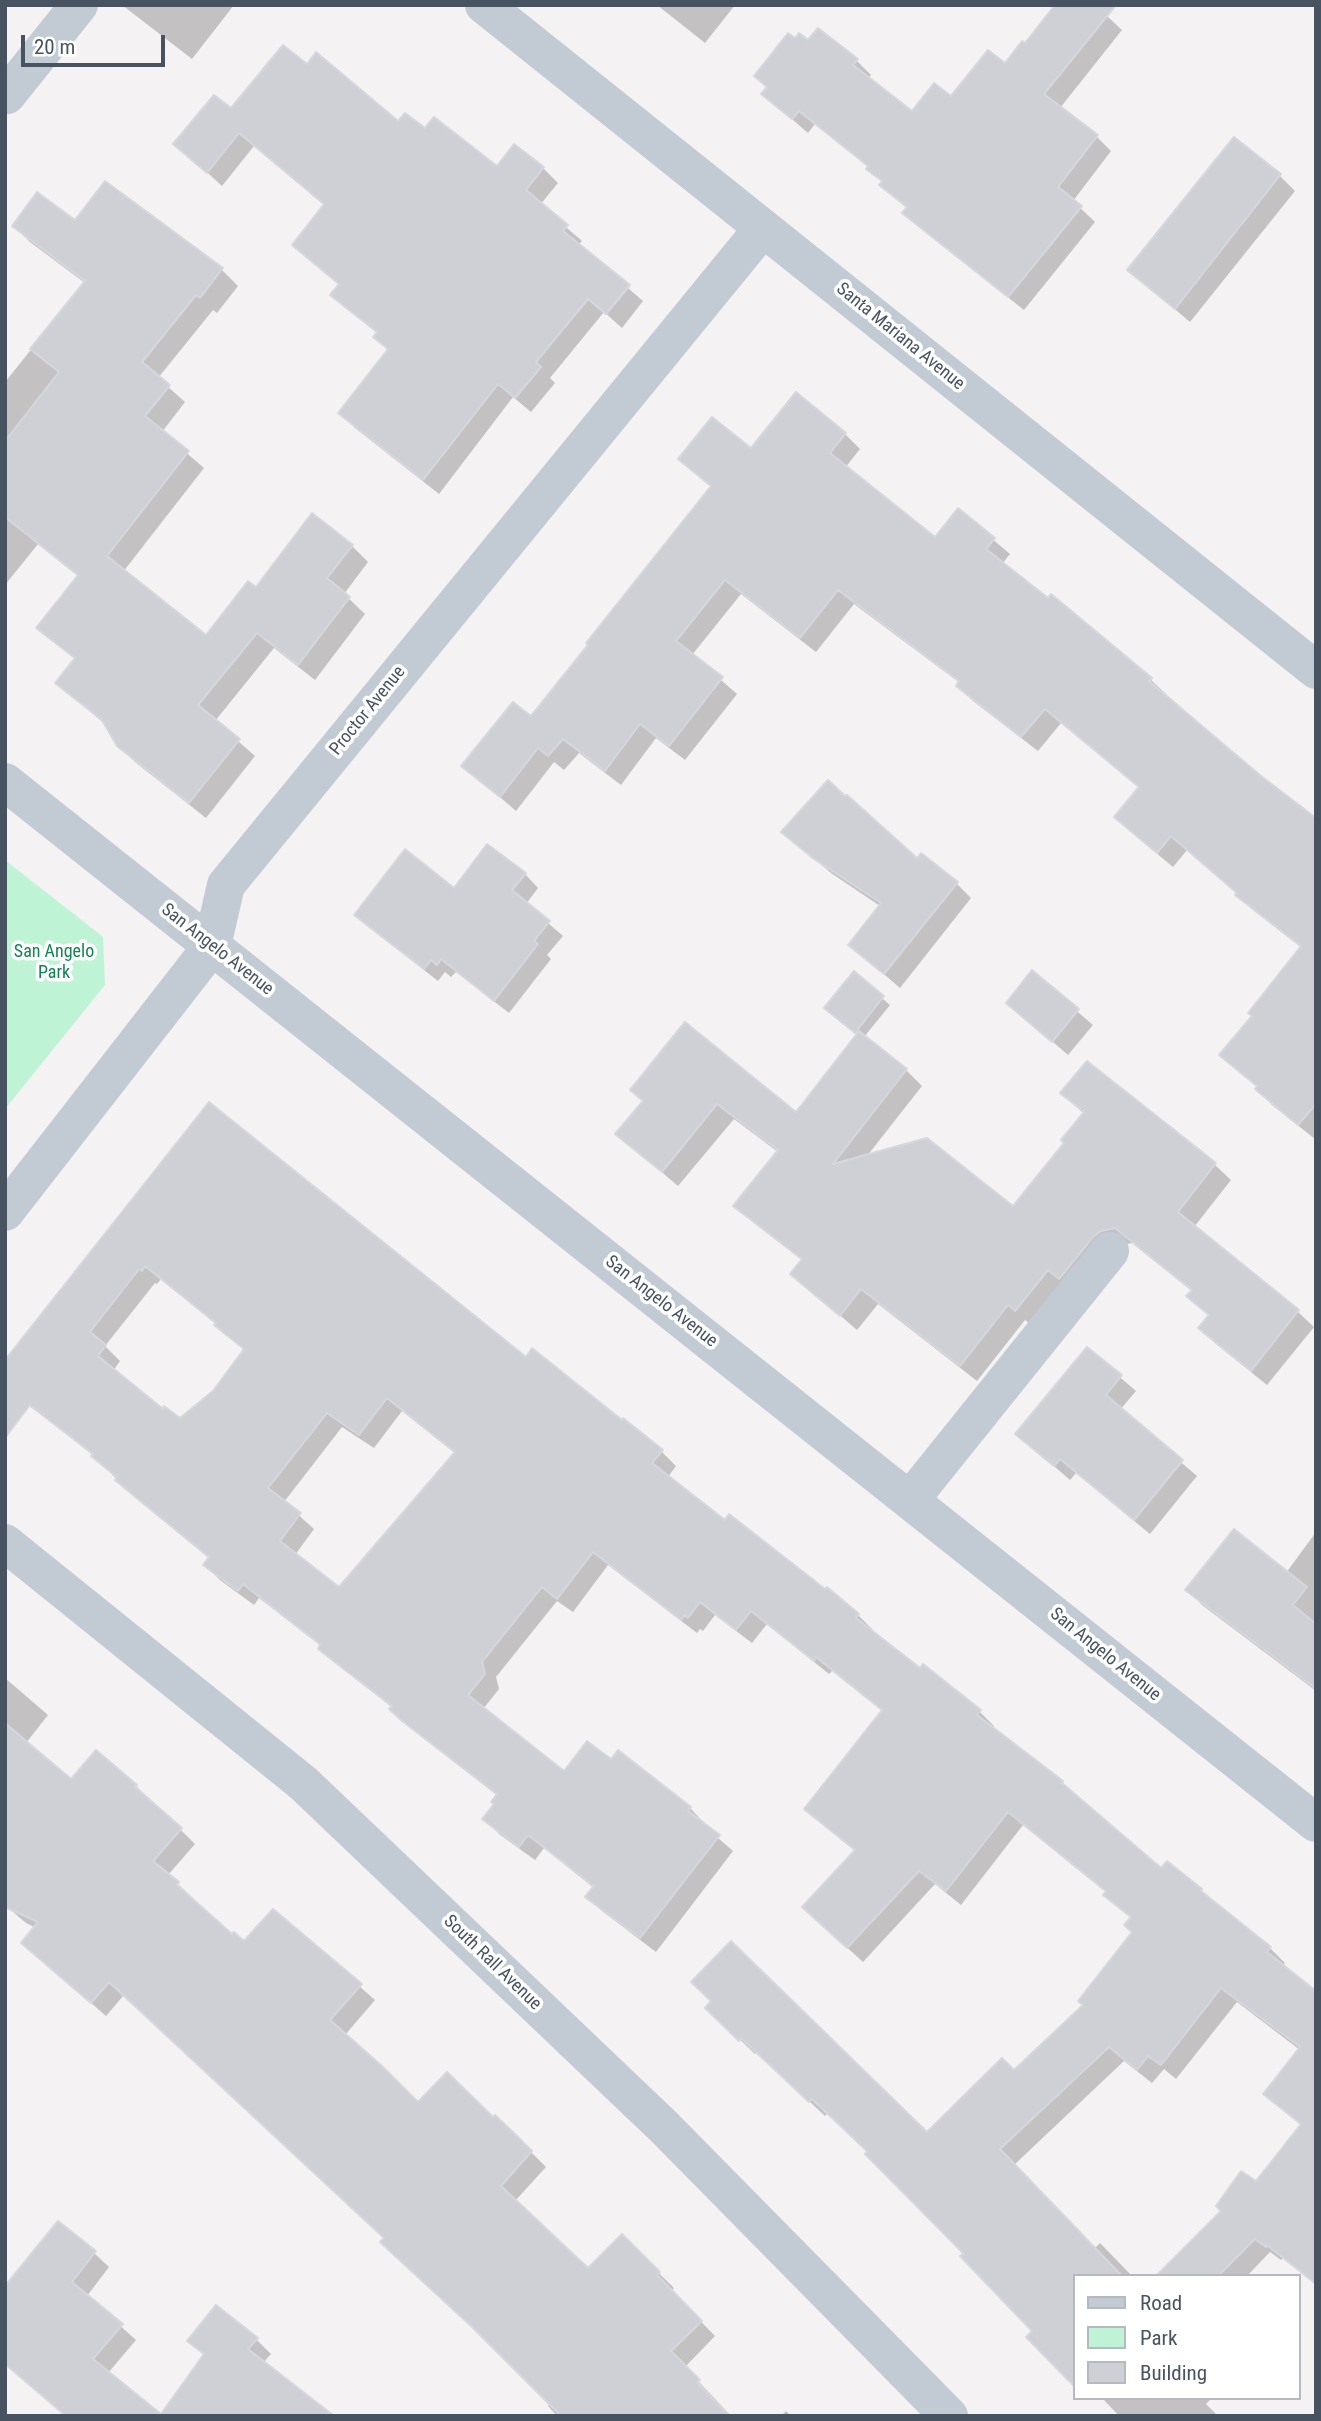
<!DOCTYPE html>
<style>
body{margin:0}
#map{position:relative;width:1321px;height:2421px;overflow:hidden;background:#f4f2f2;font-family:"Roboto Condensed",sans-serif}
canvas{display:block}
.frame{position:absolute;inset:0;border:7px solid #485361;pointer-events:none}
.legend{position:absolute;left:1073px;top:2274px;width:228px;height:126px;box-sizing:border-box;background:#fff;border:2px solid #b6bac0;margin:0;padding:9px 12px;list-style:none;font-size:21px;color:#485361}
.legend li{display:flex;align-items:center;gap:14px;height:35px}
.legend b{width:35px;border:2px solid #b6bac0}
.scale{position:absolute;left:21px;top:35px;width:144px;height:32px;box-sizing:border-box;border:4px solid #485361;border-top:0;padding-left:9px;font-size:21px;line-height:24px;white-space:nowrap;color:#485361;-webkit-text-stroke:5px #fff;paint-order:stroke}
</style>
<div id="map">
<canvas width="1321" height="2421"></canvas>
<div class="frame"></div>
<ul class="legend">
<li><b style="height:9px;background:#c2cbd4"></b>Road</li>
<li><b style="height:19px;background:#bff3d6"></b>Park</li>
<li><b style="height:19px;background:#ced0d6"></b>Building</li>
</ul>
<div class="scale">20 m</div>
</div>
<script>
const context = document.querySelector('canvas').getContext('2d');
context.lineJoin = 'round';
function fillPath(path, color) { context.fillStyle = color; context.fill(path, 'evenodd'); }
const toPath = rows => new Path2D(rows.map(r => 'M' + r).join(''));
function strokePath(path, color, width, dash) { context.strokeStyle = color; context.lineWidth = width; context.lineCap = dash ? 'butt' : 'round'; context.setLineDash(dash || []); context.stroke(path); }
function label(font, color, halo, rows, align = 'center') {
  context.font = font + ' "Roboto Condensed",sans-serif'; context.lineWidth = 7; context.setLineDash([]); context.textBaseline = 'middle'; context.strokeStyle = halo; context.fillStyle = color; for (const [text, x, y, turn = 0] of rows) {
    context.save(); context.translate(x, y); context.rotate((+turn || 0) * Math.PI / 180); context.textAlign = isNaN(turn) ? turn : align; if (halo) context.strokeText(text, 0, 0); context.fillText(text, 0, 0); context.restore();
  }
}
fillPath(toPath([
 [5,860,103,937,105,985,5,1109]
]), '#bff3d6');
fillPath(toPath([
 [122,5,234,5,192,59],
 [657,5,735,5,705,43],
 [1107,16,1122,30,1060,108,1096,136,1111,151,1073,201,1095,222,1024,310,919,227,905,213,908,209,881,185,883,183,869,167,815,124,808,133,763,94,795,41,808,42,856,60,871,75,868,79,912,114,951,99,1005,65,1025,45],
 [307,66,399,123,497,169,543,168,558,183,540,205,582,241,578,245,643,301,622,328,604,312,550,378,555,383,531,412,513,397,439,494,355,428,340,413,389,350,375,337,378,334,332,295,340,285,309,259,325,206,254,146,222,186,176,144],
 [1234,139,1280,176,1295,191,1190,322,1129,270],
 [105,183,222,270,238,286,217,313,213,310,158,378,185,402,162,432,204,468,123,572,206,637,257,590,352,546,368,562,344,594,365,614,315,680,274,648,215,721,255,756,206,818,135,762,118,745,107,726,57,683,76,660,39,628,79,577,38,544,5,585,5,382,85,283,30,242,14,226,76,222],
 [845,434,860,449,845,468,935,539,958,510,1010,554,1002,564,1150,679,1166,694,1164,696,1260,777,1316,820,1315,1139,1272,1105,1257,1089,1258,1088,1222,1055,1254,1016,1302,948,1253,910,1238,894,1187,850,1173,867,1131,832,1116,817,1140,788,1061,723,1038,751,973,701,958,686,960,683,854,604,816,652,741,594,692,655,737,694,685,760,656,738,621,785,579,753,564,770,554,762,516,811,464,766,531,718,712,488,680,459,751,450],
 [783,832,917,861,957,884,971,898,900,988,850,945,880,906,831,873],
 [525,874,538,888,526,904,563,936,547,955,551,959,509,1013,456,972,451,977,445,972,438,981,370,928,357,914],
 [1032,973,1093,1025,1068,1055,1008,1003],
 [854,974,890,1005,864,1037,906,1070,922,1086,867,1156,1013,1208,1066,1143,1084,1114,1062,1093,1087,1063,1215,1165,1231,1180,1194,1227,1298,1312,1314,1327,1267,1385,1216,1344,1201,1328,1210,1317,1188,1296,1193,1292,1132,1243,1118,1246,1032,1325,1025,1320,977,1381,878,1304,857,1330,792,1274,803,1261,752,1221,736,1206,778,1152,734,1119,678,1186,617,1134,645,1102,633,1089,796,1115,858,1035,834,1015],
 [209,1104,526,1359,661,1451,676,1466,668,1477,725,1522,858,1615,873,1630,871,1632,979,1711,994,1726,992,1729,1062,1783,1161,1871,1201,1891,1215,1905,1270,1948,1285,1963,1282,1966,1316,1993,1316,2285,1283,2258,1281,2260,1270,2252,1247,2276,1159,2276,1256,2184,1302,2126,1265,2094,1300,2050,1237,2002,1176,2079,1164,2069,1152,2083,1124,2061,1014,2165,1094,2249,1100,2243,1132,2276,1074,2276,1074,2383,1029,2337,1034,2331,966,2254,869,2152,828,2113,825,2116,757,2052,755,2054,707,2008,927,2135,1014,2072,1085,2006,1134,1933,1132,1918,1106,1895,1107,1893,1023,1825,961,1905,935,1884,863,1962,819,1922,856,1851,806,1809,883,1711,832,1671,829,1674,767,1624,752,1643,715,1615,703,1631,700,1629,697,1633,608,1565,573,1612,557,1601,496,1677,499,1689,483,1709,564,1773,611,1762,690,1808,704,1823,703,1825,733,1851,656,1952,602,1911,588,1896,594,1888,544,1848,535,1860,499,1834,485,1819,496,1804,498,1796,418,1734,393,1708,335,1663,320,1648,321,1646,259,1598,254,1605,220,1580,205,1565,210,1559,132,1495,93,1455,10,1391],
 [161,1279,217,1325,245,1351,214,1392,180,1421,163,1412,113,1371,120,1361,105,1346,155,1283,157,1284],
 [402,1411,456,1454,339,1589,295,1555,314,1529,284,1502,342,1427,374,1448],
 [1087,1349,1136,1391,1120,1410,1197,1476,1150,1534,1076,1473,1070,1480,1017,1434],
 [1316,1532,1316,1691,1202,1605,1188,1590,1286,1573],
 [5,1678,48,1715,26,1743,71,1782,136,1786,195,1844,168,1875,193,1898,191,1900,232,1937,244,1943,273,1911,375,2000,345,2035,418,2104,494,2119,495,2117,535,2156,546,2167,515,2201,588,2270,622,2237,674,2288,671,2291,715,2336,685,2367,731,2416,557,2416,548,2406,550,2403,386,2239,124,1995,106,2016,23,1943,36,1928,26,1923,5,1905],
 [94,2253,109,2267,87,2296,136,2340,108,2373,160,2416,66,2416,5,2364,5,2285,7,2286],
 [256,2339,271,2354,263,2363,205,2356,189,2340],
 [1102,2398,1208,2398,1210,2400,1206,2404,1218,2416,1119,2416],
 [786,2411,791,2416,781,2416]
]), '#0003');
const building = toPath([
 [1055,5,1116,5,1044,94,1098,135,1058,187,1082,206,1008,297,902,213,907,207,879,185,882,181,866,169,868,166,799,111,792,119,761,94,767,87,754,76,788,33,795,38,799,33,808,40,818,28,858,59,853,65,912,111,934,83,951,96,988,50,1005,63,1022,41,1025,43,1055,5],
 [283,45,307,64,316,52,398,121,405,113,425,128,434,117,497,166,514,144,544,167,526,190,568,225,563,231,630,285,606,314,588,299,536,362,541,367,515,398,498,384,423,480,338,413,388,349,373,337,377,332,330,295,339,284,292,245,324,204,239,133,207,173,173,144,214,95,231,108,283,45],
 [1234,137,1281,174,1175,309,1127,270,1234,137],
 [105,181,223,268,200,298,196,295,142,362,170,385,145,416,189,451,107,556,206,635,248,581,256,587,312,513,353,545,327,578,350,597,298,665,257,633,198,705,240,739,189,803,117,746,102,720,55,683,75,658,36,628,78,575,5,517,5,441,59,372,30,349,85,281,12,226,37,192,75,220,105,181],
 [796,392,846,433,830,453,935,537,958,508,995,538,986,549,1048,598,1051,594,1152,678,1149,681,1261,776,1316,818,1316,1104,1298,1125,1255,1089,1257,1086,1219,1055,1252,1016,1248,1013,1301,946,1235,895,1237,893,1171,836,1157,853,1114,817,1139,787,1045,709,1021,737,956,686,959,681,838,590,800,638,725,580,676,641,723,677,669,746,640,724,605,771,563,739,548,756,538,748,500,797,461,766,513,702,531,716,588,645,586,643,711,486,678,459,712,417,751,448,796,392],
 [828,780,845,796,847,795,917,858,921,853,958,882,884,974,848,945,881,903,814,859,781,832,828,780],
 [487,844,526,873,512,890,550,921,534,941,538,944,494,1001,441,959,437,965,431,960,424,969,354,915,405,849,454,888,487,844],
 [1032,970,1079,1009,1052,1042,1006,1003,1032,970],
 [854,971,884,996,855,1033,824,1008,854,971],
 [685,1022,796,1112,859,1031,907,1069,833,1164,927,1138,1013,1206,1064,1143,1061,1140,1084,1112,1060,1093,1087,1061,1216,1163,1178,1212,1299,1310,1251,1371,1198,1328,1209,1315,1186,1296,1192,1290,1115,1228,1101,1231,1093,1237,1059,1279,1048,1270,1015,1311,1008,1305,960,1366,861,1289,840,1316,790,1274,802,1259,733,1206,778,1150,717,1104,662,1172,615,1134,643,1101,630,1090,685,1022],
 [209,1102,526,1357,532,1348,622,1420,623,1418,663,1450,652,1463,725,1520,729,1514,825,1589,827,1587,859,1614,856,1618,920,1668,923,1664,981,1710,977,1715,1063,1781,1062,1783,1161,1868,1167,1861,1202,1889,1201,1891,1271,1947,1267,1952,1316,1991,1316,2284,1267,2245,1266,2247,1255,2239,1218,2276,1156,2276,1221,2211,1216,2206,1241,2171,1256,2181,1301,2124,1263,2094,1300,2047,1221,1988,1161,2065,1148,2056,1137,2070,1109,2047,1000,2149,1122,2276,1074,2276,1074,2386,1026,2337,1032,2331,960,2256,964,2254,865,2154,867,2151,812,2099,809,2102,741,2038,739,2041,705,2008,711,2001,691,1982,731,1941,927,2132,1002,2058,1014,2070,1083,2005,1078,2001,1132,1932,1124,1925,1131,1917,1103,1895,1106,1891,1008,1812,946,1891,919,1871,847,1948,802,1907,855,1850,804,1809,882,1710,816,1657,814,1661,751,1611,736,1630,700,1602,688,1618,685,1615,681,1620,593,1552,557,1599,542,1587,482,1662,485,1674,468,1695,564,1771,587,1741,611,1759,618,1750,691,1807,688,1811,720,1835,640,1938,585,1897,594,1886,528,1835,519,1847,482,1819,494,1804,491,1802,497,1794,401,1720,389,1709,392,1706,318,1649,320,1644,243,1584,238,1591,203,1565,209,1557,115,1480,117,1477,91,1456,93,1454,30,1405,5,1438,5,1360,209,1102],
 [145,1266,216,1323,214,1325,244,1349,213,1391,180,1418,164,1406,163,1409,98,1356,106,1345,90,1332,139,1269,142,1271,145,1266],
 [387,1398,455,1452,339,1587,280,1541,301,1513,268,1488,327,1413,359,1435,387,1398],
 [1087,1347,1122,1375,1106,1395,1183,1460,1134,1520,1060,1459,1054,1466,1015,1434,1087,1347],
 [1234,1529,1307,1587,1293,1605,1316,1624,1316,1689,1185,1590,1234,1529],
 [5,1723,71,1779,96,1750,137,1785,135,1787,182,1828,153,1861,179,1882,177,1885,232,1934,234,1932,244,1941,273,1909,362,1984,330,2020,383,2067,418,2102,447,2072,493,2117,495,2115,520,2139,532,2151,501,2186,588,2268,622,2234,660,2272,657,2275,702,2321,671,2351,700,2380,697,2382,729,2416,561,2416,471,2326,380,2242,384,2238,109,1982,91,2003,21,1943,38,1922,5,1907,5,1723],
 [58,2221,96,2251,72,2282,123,2324,93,2359,161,2414,204,2354,187,2341,216,2305,258,2338,248,2349,334,2416,66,2416,5,2364,5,2286,58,2221]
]);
fillPath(building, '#ced0d6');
strokePath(building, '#d5d7dd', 2);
strokePath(toPath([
 [484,5,1316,670],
 [7,95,79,5],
 [5,782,1316,1823],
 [5,1212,212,946,226,885,763,228],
 [910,1500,1110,1251],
 [5,1543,303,1783,664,2127,949,2416]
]), '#c2cbd4', 38);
label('18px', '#485361', '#fff', [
 ["Santa Mariana Avenue",900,337,39],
 ["Proctor Avenue",368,711,-51],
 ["San Angelo Avenue",217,950,38],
 ["San Angelo Avenue",661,1302,38],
 ["San Angelo Avenue",1105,1655,39],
 ["South Rall Avenue",492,1963,44]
]);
label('18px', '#128352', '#fff', [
 ["San Angelo",54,952],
 ["Park",54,973]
]);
</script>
